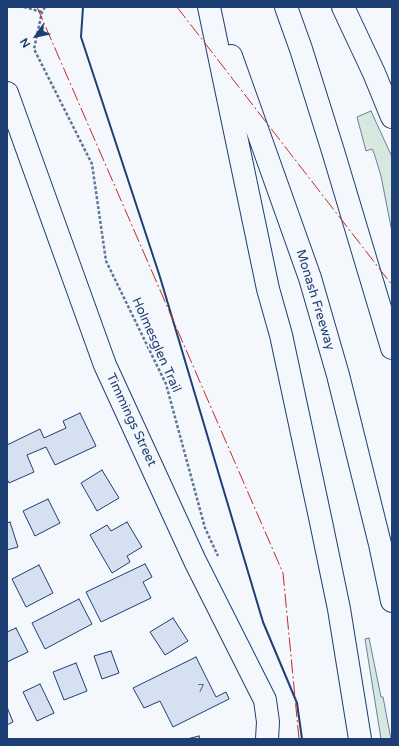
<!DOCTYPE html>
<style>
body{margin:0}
#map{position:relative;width:399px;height:746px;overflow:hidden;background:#f4f7fb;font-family:"Varela Round",sans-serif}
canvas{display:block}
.frame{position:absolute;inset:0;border:8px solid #1d3f73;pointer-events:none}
.north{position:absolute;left:16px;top:16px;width:40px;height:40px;-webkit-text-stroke:3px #f4f7fb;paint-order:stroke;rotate:237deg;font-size:11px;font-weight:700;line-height:16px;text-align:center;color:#1d3f73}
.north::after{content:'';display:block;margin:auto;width:14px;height:18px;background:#1d3f73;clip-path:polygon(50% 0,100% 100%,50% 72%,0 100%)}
</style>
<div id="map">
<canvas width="399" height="746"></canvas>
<div class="frame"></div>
<div class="north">N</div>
</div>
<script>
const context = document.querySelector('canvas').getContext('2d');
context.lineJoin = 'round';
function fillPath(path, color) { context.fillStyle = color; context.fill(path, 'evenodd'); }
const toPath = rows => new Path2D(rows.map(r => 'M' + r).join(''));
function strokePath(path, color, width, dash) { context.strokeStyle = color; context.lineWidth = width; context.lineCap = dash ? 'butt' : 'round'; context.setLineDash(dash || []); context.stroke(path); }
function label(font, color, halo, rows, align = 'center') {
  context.font = font + ' "Varela Round",sans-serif'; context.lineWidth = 3; context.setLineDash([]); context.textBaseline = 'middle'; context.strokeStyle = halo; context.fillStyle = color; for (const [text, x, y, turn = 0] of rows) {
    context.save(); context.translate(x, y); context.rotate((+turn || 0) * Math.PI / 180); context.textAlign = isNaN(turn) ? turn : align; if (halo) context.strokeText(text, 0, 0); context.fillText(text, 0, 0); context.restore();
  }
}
const green = toPath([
 [371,111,392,157,392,232,381,176,374,153,372,149,366,151,357,117,371,111],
 [369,638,381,697,383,697,391,739,381,739,365,639,369,638]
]);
fillPath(green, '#d7e8df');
strokePath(green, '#687fa3', 1);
const building = toPath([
 [80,413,96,446,55,465,46,447,27,455,34,472,9,483,7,479,7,445,40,429,44,438,66,428,63,421,80,413],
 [102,470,119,498,97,511,81,483,102,470],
 [48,499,60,523,35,536,23,511,48,499],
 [10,522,18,547,7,550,7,523,10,522],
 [127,522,142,547,127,556,130,562,112,573,90,535,107,525,111,531,127,522],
 [145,564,152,577,143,582,151,598,101,622,86,592,145,564],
 [39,565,53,593,26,607,12,579,39,565],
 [79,599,92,624,45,649,32,623,79,599],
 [173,618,188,641,165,655,150,632,173,618],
 [16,628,28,652,7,662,7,632,16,628],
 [111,651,119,673,102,679,94,656,111,651],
 [196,657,216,697,226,692,229,699,173,727,160,701,144,708,133,688,196,657],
 [76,663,87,691,64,700,53,672,76,663],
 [40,684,54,713,37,721,23,692,40,684],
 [7,707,13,722,7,725,7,707],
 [199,736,200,739,187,739,199,736]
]);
fillPath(building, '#d5e0f0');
strokePath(building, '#1d3f73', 1);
const minor = toPath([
 [7,93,105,365,195,561,265,700,268,722,267,739]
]);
const highway = toPath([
 [209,7,268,289,281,335,321,522,339,609,360,739],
 [286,7,301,49,333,151,392,348],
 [343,7,374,73,392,117],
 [231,56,310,278,338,375,380,544,392,601]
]);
strokePath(minor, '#1d3f73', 24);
strokePath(highway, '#1d3f73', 24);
strokePath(toPath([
 [24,7,42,12],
 [45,7,42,12,34,49,92,164,106,261,166,384,205,528,218,556]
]), '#5e769c', 2.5, [3, 2]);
strokePath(minor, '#f4f7fb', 22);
strokePath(highway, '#f4f7fb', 22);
strokePath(toPath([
 [83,7,81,37,160,277,263,622,297,703,302,739]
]), '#1d3f73', 2);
strokePath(toPath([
 [37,7,283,573,299,739],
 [177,7,392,285]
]), '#c62828', 1, [14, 3, 2, 3]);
label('11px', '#4b6792', null, [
 ["7",201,689]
]);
label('13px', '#1d3f73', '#f4f7fb', [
 ["Monash Freeway",315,300,73],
 ["Holmesglen Trail",156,345,66],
 ["Timmings Street",131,420,65]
]);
</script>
